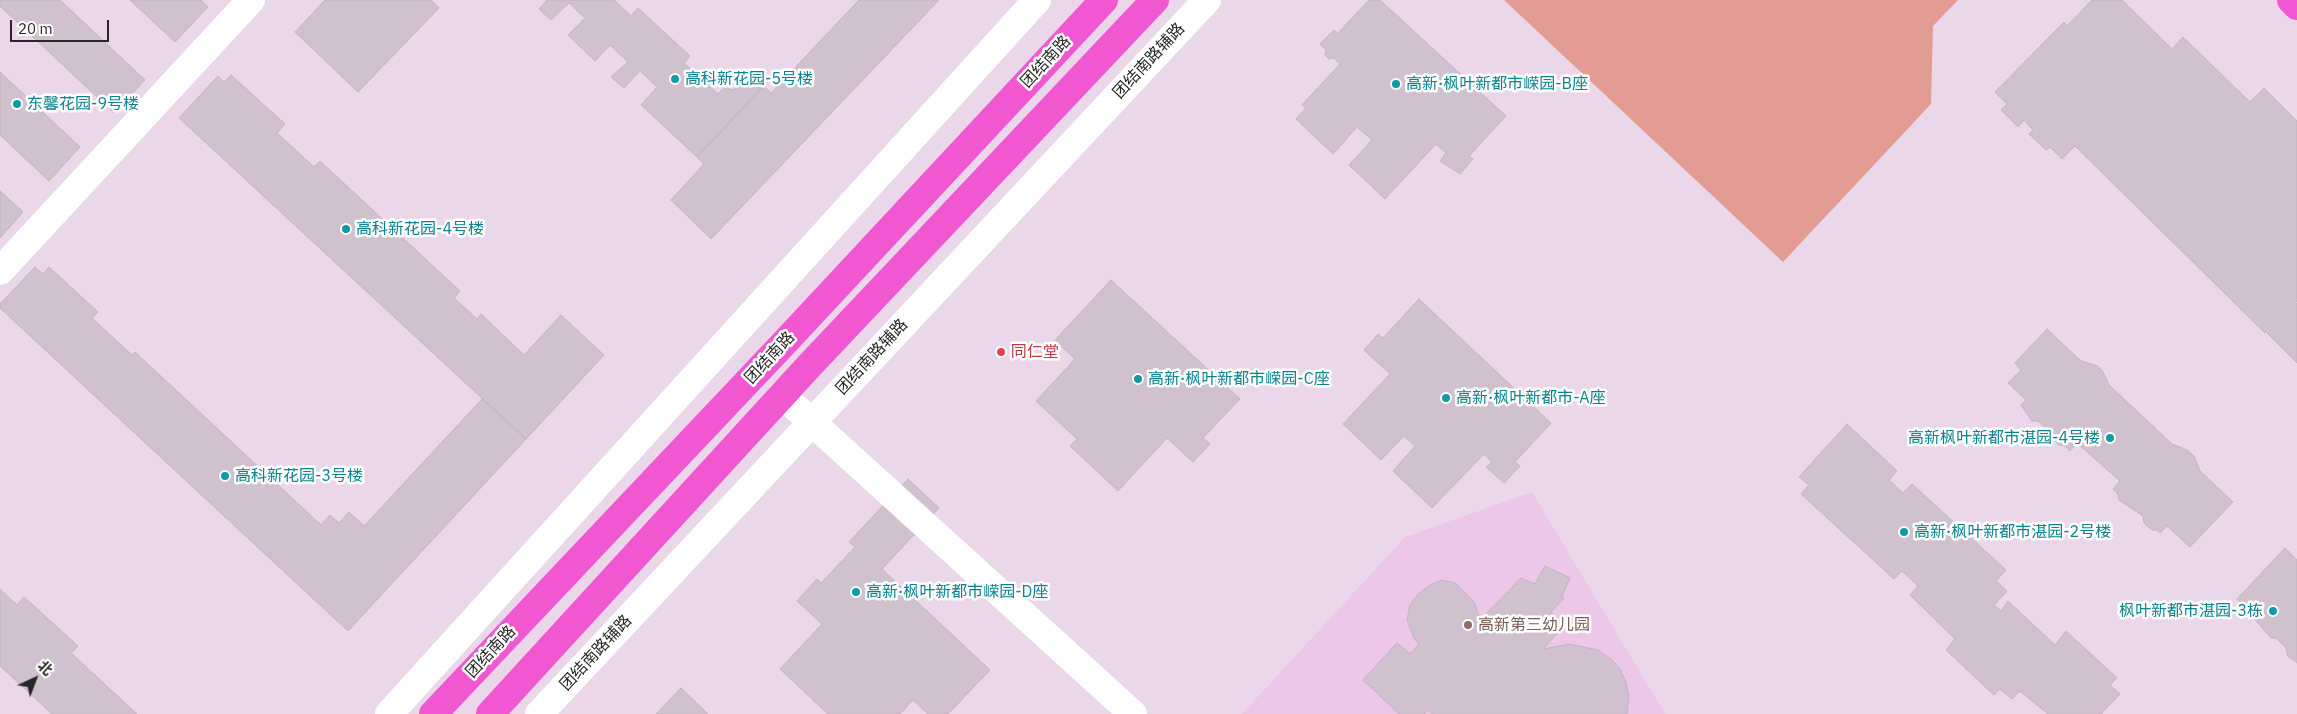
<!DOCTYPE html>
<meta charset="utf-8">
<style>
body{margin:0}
#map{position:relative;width:2297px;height:714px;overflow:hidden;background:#ead8ea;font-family:"IBM Plex Sans","Noto Sans SC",sans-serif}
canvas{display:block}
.north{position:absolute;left:10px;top:654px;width:50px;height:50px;-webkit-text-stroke:4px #fff;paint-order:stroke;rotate:43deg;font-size:14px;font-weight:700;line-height:20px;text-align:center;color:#272727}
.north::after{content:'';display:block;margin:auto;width:18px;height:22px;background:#272727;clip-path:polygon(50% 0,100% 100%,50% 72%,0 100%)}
.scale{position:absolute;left:10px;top:20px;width:99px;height:22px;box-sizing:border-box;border:2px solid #272727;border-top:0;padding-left:6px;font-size:15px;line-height:18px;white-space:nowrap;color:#272727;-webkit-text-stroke:4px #fff;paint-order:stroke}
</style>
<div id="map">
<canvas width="2297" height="714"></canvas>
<div class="north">北</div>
<div class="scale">20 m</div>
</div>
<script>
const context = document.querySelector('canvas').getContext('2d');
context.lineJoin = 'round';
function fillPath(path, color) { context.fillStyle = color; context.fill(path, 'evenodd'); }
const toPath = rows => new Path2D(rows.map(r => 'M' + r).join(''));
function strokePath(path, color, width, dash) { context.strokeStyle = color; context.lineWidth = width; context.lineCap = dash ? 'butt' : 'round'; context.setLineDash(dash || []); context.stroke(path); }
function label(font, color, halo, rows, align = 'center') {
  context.font = font + ' "IBM Plex Sans","Noto Sans SC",sans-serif'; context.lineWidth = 5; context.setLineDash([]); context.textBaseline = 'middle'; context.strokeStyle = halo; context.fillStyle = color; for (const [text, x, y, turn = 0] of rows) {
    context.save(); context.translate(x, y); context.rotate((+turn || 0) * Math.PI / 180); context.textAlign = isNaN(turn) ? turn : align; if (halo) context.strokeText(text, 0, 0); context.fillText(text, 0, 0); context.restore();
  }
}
fillPath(toPath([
 [1532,492,1665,714,1242,714,1405,537]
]), '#ecc7e8');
fillPath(toPath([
 [1504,0,1958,0,1933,26,1931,104,1783,262]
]), '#e29c94');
const building = toPath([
 [0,0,60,0,145,80,114,113,0,6,0,0],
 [130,0,201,0,208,7,175,42,130,0],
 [325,0,431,0,439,8,358,92,295,32,325,0],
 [547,0,614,0,631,16,638,8,690,56,684,63,718,94,726,86,731,90,737,88,738,90,741,86,758,81,763,86,697,157,641,105,657,87,640,71,624,88,611,77,628,62,610,45,595,61,568,35,585,18,569,3,551,20,539,9,547,0],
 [859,0,939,0,711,239,671,200,704,164,697,157,764,86,771,93,859,0],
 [1369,0,1380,0,1506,116,1469,156,1473,159,1460,174,1440,161,1446,153,1436,144,1385,199,1349,165,1372,140,1357,127,1333,154,1296,119,1306,108,1302,105,1340,64,1334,58,1329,59,1325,55,1326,50,1320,44,1334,30,1338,33,1369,0],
 [2092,0,2122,0,2172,49,2183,37,2250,102,2264,88,2297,121,2297,301,2265,333,2075,146,2062,159,2050,147,2046,150,2029,134,2033,130,2024,120,2018,127,2001,110,2007,104,1995,92,2064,22,2067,26,2092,0],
 [0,72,80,147,49,181,0,135,0,72],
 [231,75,285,124,277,133,314,167,320,161,460,291,454,298,477,319,481,314,524,355,561,315,604,355,526,439,179,118,218,76,224,82,231,75],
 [0,191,23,212,0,238,0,191],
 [35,267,43,274,49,267,98,312,92,318,132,355,135,352,321,525,330,515,339,523,349,512,364,526,482,399,526,439,348,631,0,308,0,304,35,267],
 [1111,280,1240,399,1203,438,1210,444,1193,462,1167,438,1118,491,1070,446,1077,439,1036,401,1075,359,1055,340,1111,280],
 [1419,299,1551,423,1515,462,1520,466,1504,483,1486,467,1492,462,1484,454,1432,508,1393,471,1415,446,1404,436,1381,460,1343,424,1390,374,1364,350,1378,334,1383,338,1419,299],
 [2297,303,2297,363,2267,333,2297,303],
 [2047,329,2081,361,2098,366,2103,372,2109,385,2172,444,2187,450,2194,456,2200,471,2233,502,2190,547,2167,526,2160,533,2157,530,2152,530,2144,523,2143,516,2119,500,2118,494,2113,489,2120,481,2077,443,2070,451,2065,446,2059,445,2054,440,2053,435,2038,421,2032,421,2021,405,2026,400,2008,383,2021,370,2015,363,2047,329],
 [1847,424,1897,471,1889,480,1903,493,1912,484,2006,570,1996,581,2007,591,1994,605,2001,611,2008,601,2055,645,2066,631,2117,678,2110,685,2120,694,2101,714,2048,714,2020,691,2012,699,2000,689,1994,695,1946,650,1955,639,1910,595,1918,586,1902,571,1894,579,1801,494,1809,485,1799,477,1847,424],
 [908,479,939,508,882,569,990,670,948,714,928,714,913,700,900,714,828,714,780,669,822,624,797,601,817,579,821,583,855,547,849,542,908,479],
 [2285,548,2297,560,2297,663,2288,656,2286,648,2276,638,2271,638,2237,599,2285,548],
 [1545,566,1570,578,1562,596,1564,598,1551,612,1565,625,1543,649,1570,644,1598,650,1611,659,1620,669,1626,683,1629,696,1627,714,1433,714,1428,710,1424,714,1399,714,1363,680,1397,643,1410,654,1419,644,1414,638,1407,620,1410,605,1419,593,1432,584,1442,580,1455,583,1475,603,1478,614,1482,618,1521,578,1535,584,1545,566],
 [0,589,17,605,24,597,78,646,71,653,137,714,52,714,0,666,0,589],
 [681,688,708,714,656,714,681,688]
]);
fillPath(building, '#cfc1ce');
strokePath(building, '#c5b2c3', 1);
strokePath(toPath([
 [0,271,251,0],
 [782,395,1133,714],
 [389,714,1037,0],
 [539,714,1207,0]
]), '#fff', 28);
strokePath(toPath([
 [2291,0,2297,6],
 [433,714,786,341,1104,0],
 [490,714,809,366,1155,0]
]), '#f057d0', 28);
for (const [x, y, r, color] of [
 [675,79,5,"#0f9aa8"],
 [1396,84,5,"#0f9aa8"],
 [17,104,5,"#0f9aa8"],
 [346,229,5,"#0f9aa8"],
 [1001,352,5,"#e0444e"],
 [1138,379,5,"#0f9aa8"],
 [1446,398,5,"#0f9aa8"],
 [2110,438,5,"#0f9aa8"],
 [225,476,5,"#0f9aa8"],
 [1904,532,5,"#0f9aa8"],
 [856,592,5,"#0f9aa8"],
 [2273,611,5,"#0f9aa8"],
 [1468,625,5,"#8d6e63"]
]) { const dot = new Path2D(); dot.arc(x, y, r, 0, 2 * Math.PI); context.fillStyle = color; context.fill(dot); strokePath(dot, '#fff', 2); }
label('16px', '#272727', '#fff', [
 ["团结南路辅路",1149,61,-47],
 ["团结南路",1046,62,-47],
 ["团结南路辅路",872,357,-47],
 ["团结南路",770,358,-47],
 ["团结南路",491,652,-47],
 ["团结南路辅路",596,653,-47]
]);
label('16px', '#0d838f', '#fff', [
 ["高科新花园-5号楼",685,79],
 ["高新·枫叶新都市嵘园-B座",1406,84],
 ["东馨花园-9号楼",27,104],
 ["高科新花园-4号楼",356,229],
 ["高新·枫叶新都市嵘园-C座",1148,379],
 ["高新·枫叶新都市-A座",1456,398],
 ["高新枫叶新都市湛园-4号楼",2100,438,"right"],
 ["高科新花园-3号楼",235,476],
 ["高新·枫叶新都市湛园-2号楼",1914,532],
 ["高新·枫叶新都市嵘园-D座",866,592],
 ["枫叶新都市湛园-3栋",2263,611,"right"]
], 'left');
label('16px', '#be3a42', '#fff', [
 ["同仁堂",1011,352]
], 'left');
label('16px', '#785e54', '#fff', [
 ["高新第三幼儿园",1478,625]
], 'left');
</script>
